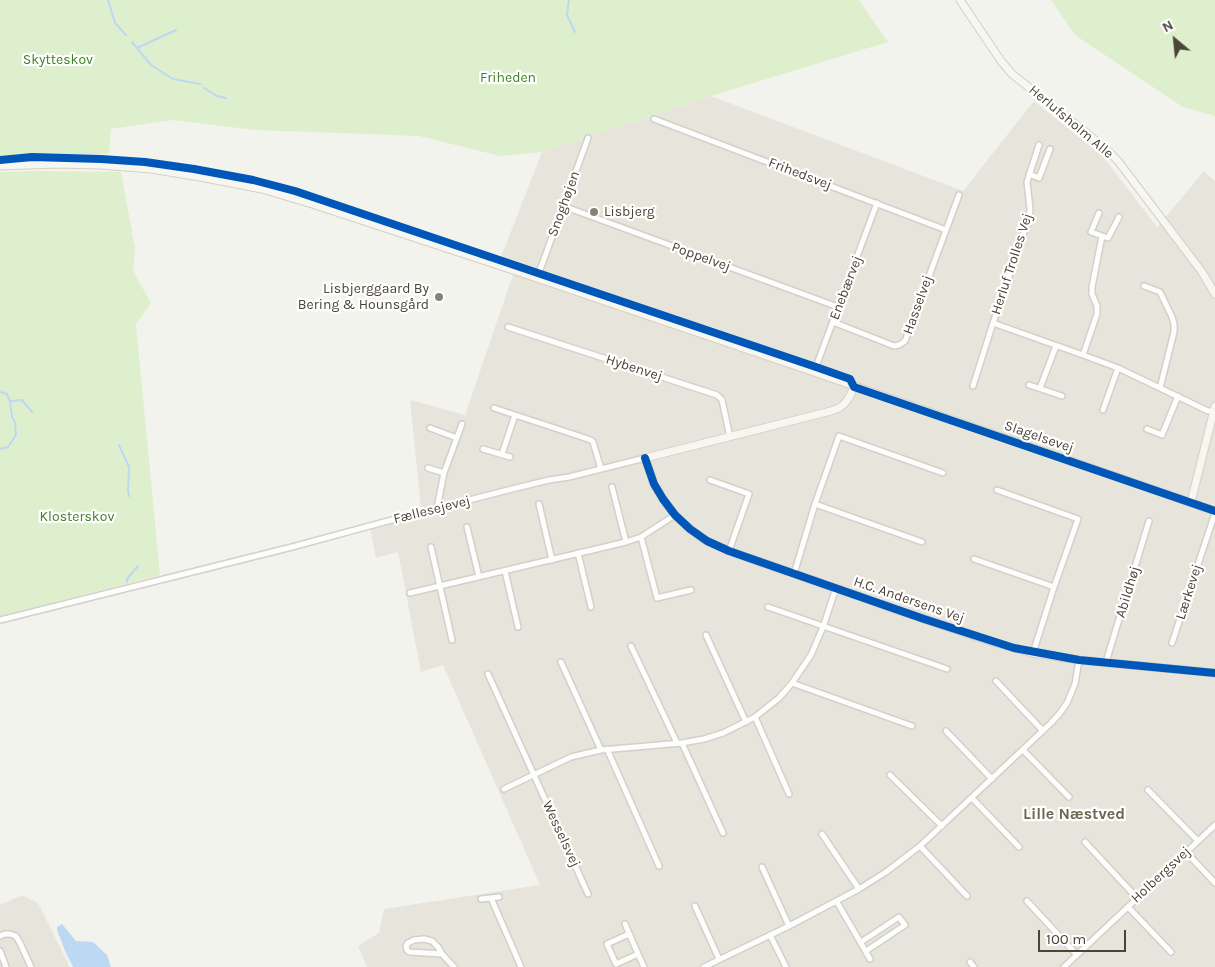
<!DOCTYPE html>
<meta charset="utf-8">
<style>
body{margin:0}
#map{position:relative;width:1215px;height:967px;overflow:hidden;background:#f3f3ee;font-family:Karla,sans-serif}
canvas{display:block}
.north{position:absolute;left:1150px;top:15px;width:50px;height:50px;-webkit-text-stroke:4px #fff;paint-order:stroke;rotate:332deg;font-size:14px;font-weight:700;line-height:20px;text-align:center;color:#4b4538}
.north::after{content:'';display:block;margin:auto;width:18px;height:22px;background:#4b4538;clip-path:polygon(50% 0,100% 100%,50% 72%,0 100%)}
.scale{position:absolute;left:1038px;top:930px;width:88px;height:22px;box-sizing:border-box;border:2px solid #4b4538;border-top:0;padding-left:6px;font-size:15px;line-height:18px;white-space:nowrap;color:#4b4538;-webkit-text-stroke:4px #fff;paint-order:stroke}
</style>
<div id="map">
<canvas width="1215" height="967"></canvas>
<div class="north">N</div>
<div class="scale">100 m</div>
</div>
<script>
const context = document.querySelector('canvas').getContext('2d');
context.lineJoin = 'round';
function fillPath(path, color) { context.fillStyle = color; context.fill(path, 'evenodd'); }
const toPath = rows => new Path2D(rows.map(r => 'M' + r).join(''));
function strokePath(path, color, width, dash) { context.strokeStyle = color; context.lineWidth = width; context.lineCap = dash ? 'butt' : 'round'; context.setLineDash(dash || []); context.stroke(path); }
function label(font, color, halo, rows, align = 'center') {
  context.font = font + ' Karla,sans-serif'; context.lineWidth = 4.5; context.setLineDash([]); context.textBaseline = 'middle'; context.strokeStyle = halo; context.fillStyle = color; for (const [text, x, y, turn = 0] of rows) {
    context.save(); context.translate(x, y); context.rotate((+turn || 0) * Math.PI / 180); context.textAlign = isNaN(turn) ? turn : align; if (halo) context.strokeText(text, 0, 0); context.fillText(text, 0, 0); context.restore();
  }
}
fillPath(toPath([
 [711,96,963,191,1034,101,1102,155,1157,227,1204,171,1215,181,1215,967,367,967,358,946,379,933,384,909,540,885,443,665,421,672,398,552,376,558,369,522,421,508,410,400,465,415,517,263,501,257,542,152],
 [22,895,38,903,70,967,0,967,0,905]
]), '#e7e5db');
fillPath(toPath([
 [0,0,859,0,888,42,711,96,542,152,500,156,419,136,255,130,173,120,111,129,109,154,32,154,0,157],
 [1051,0,1215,0,1215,116,1183,107,1075,35],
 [33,171,121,172,135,248,133,271,151,303,136,324,160,575,0,617,0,172]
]), '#deefcd');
fillPath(toPath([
 [62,924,76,941,93,942,107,955,111,967,73,967,65,951,57,930,57,927]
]), '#bcd8f3');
strokePath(toPath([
 [108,0,115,23,126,35],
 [569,0,567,15,575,32],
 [132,42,151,65,165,74,173,79,200,84],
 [137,48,176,30],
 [204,88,217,96,226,98],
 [0,392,7,394,10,401,12,417,15,422,16,435,8,447,0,449],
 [11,401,22,400,32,412],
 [119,445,129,467,128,491,129,496],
 [127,582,127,579,138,566]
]), '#bcd8f3', 2);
const street = toPath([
 [654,119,946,230],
 [1029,174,1039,178,1050,149],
 [563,206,838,307],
 [1099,213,1091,232,1108,238,1119,217],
 [540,270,588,138],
 [1144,286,1160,292,1172,317,1174,324,1174,332,1160,388],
 [833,322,894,346,899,345,905,341,959,195],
 [993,323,1083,355,1118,368,1208,411,1214,411],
 [508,327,717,395,722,400,730,437],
 [1083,355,1097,314,1097,306,1092,294,1092,287,1102,236],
 [814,372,877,203],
 [1029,385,1062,396],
 [973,386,993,323,1029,218,1030,209,1027,182,1039,145],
 [1040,388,1056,346],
 [494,408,591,440,593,442,601,469],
 [1103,410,1118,368],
 [430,428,457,438],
 [1147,429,1162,435,1178,396],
 [483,449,510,457],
 [502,454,515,415],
 [428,468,444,473],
 [710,480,749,494,729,551],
 [612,487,626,542],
 [997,490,1078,519,1054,587,1033,653],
 [539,504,552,560],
 [815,504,922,542],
 [437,508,444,473,462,424],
 [467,527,479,577],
 [641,537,657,598,691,590],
 [431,547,452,640],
 [578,553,591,607],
 [974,559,1054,587],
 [505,571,518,627],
 [794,574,815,504,839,436,943,473],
 [410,593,626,542,641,537,675,515],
 [768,607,947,669],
 [0,620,292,547,399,518,516,488,549,480,569,477,645,458],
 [706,635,746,722],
 [1172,643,1215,513],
 [631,646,677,743],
 [561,662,601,750],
 [1106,662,1149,521],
 [488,674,588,894],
 [996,681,1043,731],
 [792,683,912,726],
 [755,717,789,794],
 [946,731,992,779],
 [682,743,723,833],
 [607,749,659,866],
 [1023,750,1069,797],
 [890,775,942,826],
 [504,789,571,757,601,750,682,743,704,739,723,733,755,717,779,698,792,683,811,655,823,627,836,588],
 [1148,790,1198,841],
 [972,798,1019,847],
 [822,834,859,889],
 [1085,842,1137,898],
 [920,846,967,896],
 [1186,852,1215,883],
 [762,867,789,926],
 [491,898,521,967],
 [481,899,499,897],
 [1027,901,1077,955],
 [837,902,870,959],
 [695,906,719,959],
 [1128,907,1171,952],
 [625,924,638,954],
 [629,934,607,944,616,964,638,954,644,967],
 [770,935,786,967],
 [0,936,5,934,10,934,16,936,21,945,31,967],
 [861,942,899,917,905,925,866,951],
 [0,951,6,967],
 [442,954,409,952,407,950,406,946,408,943,414,940,424,939,432,941,438,947,442,954,454,967],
 [970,962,974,967],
 [704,967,789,926,859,889,886,872,920,846,1051,723,1060,713,1067,703,1075,684,1079,660],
 [1064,967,1215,825]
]);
const secondary = toPath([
 [960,0,1001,61,1012,74,1104,147,1118,161,1202,272,1215,294],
 [0,166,56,164,100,165,151,169,200,177,262,189,312,204,522,273,814,372,1215,511],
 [854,387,849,398,844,404,839,408,831,411,645,458,654,484,663,499,675,515,690,529,707,541,729,551,924,619,996,643,1033,653,1079,660,1215,673],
 [1191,502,1215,406]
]);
strokePath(street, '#d1d0cb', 8);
strokePath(secondary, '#d3d1c4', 9);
strokePath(street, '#fdfdfc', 5);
strokePath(secondary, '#f7f6f1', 7);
strokePath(toPath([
 [0,160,32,157,101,159,145,162,194,169,253,180,295,191,816,367,850,379,854,387,1215,511],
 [645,458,654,484,663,499,675,515,690,529,707,541,729,551,924,619,1014,648,1079,660,1215,673]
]), '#0057b8', 8);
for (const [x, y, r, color] of [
 [594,212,5,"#868278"],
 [439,297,5,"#868278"]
]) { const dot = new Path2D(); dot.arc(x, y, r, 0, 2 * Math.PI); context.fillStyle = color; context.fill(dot); strokePath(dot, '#fff', 2); }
label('14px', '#418127', '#fff', [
 ["Skytteskov",58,60],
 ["Friheden",508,78],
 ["Klosterskov",77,517]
]);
label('14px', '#4b4538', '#fff', [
 ["Herlufsholm Alle",1071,122,40],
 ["Frihedsvej",800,174,21],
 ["Snoghøjen",564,204,-70],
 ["Poppelvej",701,257,20],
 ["Herluf Trolles Vej",1012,264,-72],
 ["Enebærvej",846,288,-69],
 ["Hasselvej",918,305,-70],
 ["Hybenvej",634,368,18],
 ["Slagelsevej",1039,437,19],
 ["Fællesejevej",432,510,-14],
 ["Abildhøj",1128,592,-73],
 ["Lærkevej",1189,592,-72],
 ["H.C. Andersens Vej",909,600,19],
 ["Wesselsvej",561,834,65],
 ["Holbergsvej",1161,875,-43]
]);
label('14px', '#4b4538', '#fff', [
 ["Lisbjerg",604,212],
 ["Lisbjerggaard By",429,289,"right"],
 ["Bering & Hounsgård",429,305,"right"]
], 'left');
label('bold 16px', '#6f654f', '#fff', [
 ["Lille Næstved",1074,814]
]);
</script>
